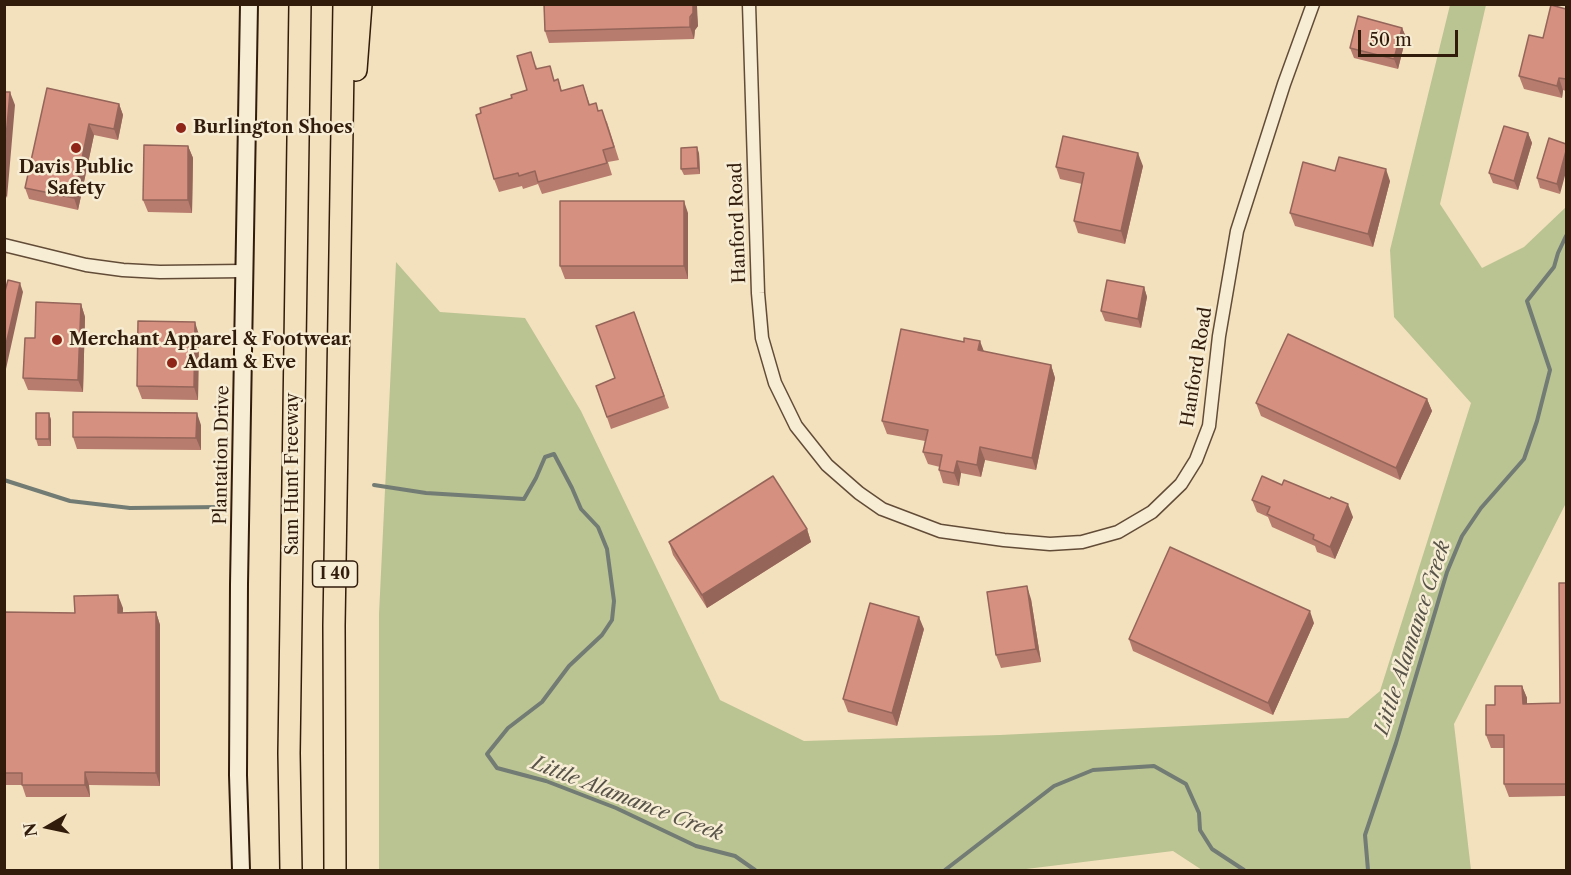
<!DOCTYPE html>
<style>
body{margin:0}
#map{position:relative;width:1571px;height:875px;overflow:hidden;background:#f3e1bd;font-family:"Libre Caslon Text",serif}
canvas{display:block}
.frame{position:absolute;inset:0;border:6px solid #311b0b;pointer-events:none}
.north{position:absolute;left:18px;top:797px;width:60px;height:60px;-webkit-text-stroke:4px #f7ecd4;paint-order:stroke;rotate:261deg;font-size:16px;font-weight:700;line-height:24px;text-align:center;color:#311b0b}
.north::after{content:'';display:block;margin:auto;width:21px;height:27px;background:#311b0b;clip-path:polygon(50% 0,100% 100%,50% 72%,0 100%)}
.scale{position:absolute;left:1358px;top:30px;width:100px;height:27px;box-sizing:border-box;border:3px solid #311b0b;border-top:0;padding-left:8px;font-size:18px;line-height:21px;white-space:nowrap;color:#311b0b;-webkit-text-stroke:4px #f7ecd4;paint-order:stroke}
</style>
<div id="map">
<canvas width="1571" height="875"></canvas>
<div class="frame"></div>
<div class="north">N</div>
<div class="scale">50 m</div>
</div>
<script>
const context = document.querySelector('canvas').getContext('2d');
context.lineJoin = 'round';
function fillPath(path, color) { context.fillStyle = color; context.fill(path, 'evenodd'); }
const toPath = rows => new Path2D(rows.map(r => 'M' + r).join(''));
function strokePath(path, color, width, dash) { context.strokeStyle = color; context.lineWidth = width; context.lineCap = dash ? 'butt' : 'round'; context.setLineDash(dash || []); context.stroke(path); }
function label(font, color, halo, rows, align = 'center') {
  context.font = font + ' "Libre Caslon Text",serif'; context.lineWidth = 5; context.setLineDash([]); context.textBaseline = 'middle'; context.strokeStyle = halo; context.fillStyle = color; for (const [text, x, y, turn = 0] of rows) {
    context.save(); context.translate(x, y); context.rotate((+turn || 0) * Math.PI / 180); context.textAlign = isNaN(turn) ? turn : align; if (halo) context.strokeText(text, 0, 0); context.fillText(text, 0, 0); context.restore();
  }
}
fillPath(toPath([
 [1450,5,1486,5,1440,204,1482,268,1524,247,1566,207,1566,503,1454,724,1471,870,1202,870,1173,851,1018,870,379,870,379,614,396,262,440,312,525,318,581,411,720,700,804,741,1000,735,1348,718,1380,691,1471,403,1394,317,1390,250]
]), '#bac392');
strokePath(toPath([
 [4,480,70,501,130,508,221,507],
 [374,485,426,493,524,499,536,478,545,457,554,454,572,488,581,509,598,527,607,549,614,601,612,620,602,635,569,666,542,702,508,728,487,754,497,768,546,781,616,808,696,846,735,856,755,870],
 [945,870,1054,786,1093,770,1154,766,1186,784,1199,813,1200,830,1212,849,1244,870],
 [1368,870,1365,835,1396,743,1447,572,1462,536,1481,508,1524,459,1537,421,1550,370,1527,301,1554,267,1558,253,1566,236]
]), '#727b74', 4);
const street = toPath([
 [749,4,758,293,762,338,775,383,796,426,827,465,859,493,882,509,940,531,1004,540,1050,544,1082,542,1118,532,1152,512,1181,484,1196,460,1209,426,1219,336,1237,231,1284,84,1313,4],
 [4,245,86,265,123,270,160,272,243,271]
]);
const secondary = toPath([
 [241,870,238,775,239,584,249,4]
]);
const highway = toPath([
 [356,70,361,4],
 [291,870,289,753,300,4],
 [335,870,334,625,344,4]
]);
strokePath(street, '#624c38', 15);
strokePath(secondary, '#311b0b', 20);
strokePath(highway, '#311b0b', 24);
strokePath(street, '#f7ecd4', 12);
strokePath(secondary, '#f7ecd4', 16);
strokePath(highway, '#f3e1bd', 21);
fillPath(toPath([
 [544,4,696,4,698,26,695,30,694,39,549,43,545,31],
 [1566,9,1566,91,1563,90,1562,98,1524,89,1519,76,1543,38],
 [1402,28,1406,37,1398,69,1354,58,1350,48],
 [536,65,537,69,555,80,558,79,562,91,583,85,590,105,599,111,607,122,619,160,608,162,612,175,542,194,538,184,523,189,522,186,499,192,494,179,481,113,527,90],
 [47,88,119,104,123,115,118,140,94,135,78,210,29,199,25,188],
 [1528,133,1532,143,1518,190,1493,183,1489,173],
 [1549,138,1560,194,1540,188,1537,178],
 [188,146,193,158,192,213,148,212,143,200],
 [699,153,700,174,684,175,681,169],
 [1143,166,1125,244,1078,233,1074,221,1082,184,1060,179,1056,167],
 [1335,171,1390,181,1373,247,1295,226,1290,213],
 [688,213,688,279,565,279,560,266],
 [1144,287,1147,297,1141,328,1105,321,1101,311],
 [81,304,85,317,83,392,28,390,23,378,35,338],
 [634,312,669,408,611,429,596,386,615,378],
 [199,335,198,400,142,399,137,386],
 [984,352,1051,365,1055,378,1036,470,985,460,981,477,961,473,959,486,943,483,939,470,940,467,928,464,923,452,925,441,887,434,882,421],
 [1427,399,1432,411,1400,480,1261,416,1256,403],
 [49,413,51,420,51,446,38,446,36,439],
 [201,425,201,450,77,449,73,437],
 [1252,500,1353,517,1335,559,1317,552,1315,546,1272,527,1268,517,1257,512],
 [807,529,811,542,707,608,673,555,669,542],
 [1566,583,1566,796,1509,797,1504,784,1504,748,1491,748,1486,735,1495,705,1522,686,1527,698,1527,704,1560,703],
 [1031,599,1041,662,1001,668,996,655],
 [123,608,123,613,156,612,160,625,160,786,89,785,90,797,26,797,22,785,4,785,4,612,75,613],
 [1314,623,1273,715,1133,651,1129,639],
 [924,629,897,726,848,712,843,699]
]), '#b77c6e');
fillPath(toPath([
 [693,4,696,4,697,6,698,26,695,30,694,39,690,27],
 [1402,28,1406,37,1398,69,1394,59],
 [1559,78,1563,90,1562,98,1557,86],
 [10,92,15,105,7,198,4,191,4,160],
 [119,104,123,115,118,140,114,129],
 [89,124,94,135,78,210,74,198],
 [1528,133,1532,143,1518,190,1514,181],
 [188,146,193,158,192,213,188,200],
 [697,147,699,153,700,174,698,168],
 [1566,151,1566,172,1560,194,1557,184],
 [1138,153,1143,166,1125,244,1121,231],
 [1386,169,1390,181,1373,247,1368,234],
 [684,201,688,213,688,279,684,266],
 [20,283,23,292,4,378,4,353],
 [1144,287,1147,297,1141,328,1138,319],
 [81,304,85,317,83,392,78,380],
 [195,322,199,335,198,400,194,387],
 [980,341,985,354,978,350],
 [1051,365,1055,378,1036,470,1032,458],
 [1427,399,1432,411,1400,480,1396,468],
 [49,413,51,420,51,446,49,439],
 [197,413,201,425,201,450,196,438],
 [980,447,985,460,981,477,977,465],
 [957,461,961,473,959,486,954,473],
 [1348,504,1353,517,1335,559,1330,547],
 [807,529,811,542,707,608,702,595],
 [1027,586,1031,599,1041,662,1036,649],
 [118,595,123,608,122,626,118,613],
 [1310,611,1314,623,1273,715,1268,703],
 [156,612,160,625,160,786,156,773],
 [919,617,924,629,897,726,892,713],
 [1522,686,1527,698,1527,716,1523,704],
 [85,772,89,785,90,797,85,785]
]), '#95655a');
const building = toPath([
 [544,4,693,4,693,13,690,17,690,27,545,31,544,4],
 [1551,5,1566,9,1566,79,1559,78,1557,86,1519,76,1529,35,1543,38,1551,5],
 [1358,16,1402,28,1394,59,1350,48,1358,16],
 [531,52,536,69,550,66,554,81,558,79,561,91,583,85,589,105,596,103,598,111,602,110,614,147,603,150,607,163,538,182,535,171,519,176,518,173,494,179,476,115,481,113,480,108,512,98,511,95,527,90,517,56,531,52],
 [47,88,119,104,114,129,89,124,74,198,25,188,47,88],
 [4,92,10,92,4,160,4,92],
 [1504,126,1528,133,1514,181,1489,173,1504,126],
 [1063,136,1138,153,1121,231,1074,221,1084,173,1056,167,1063,136],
 [1549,138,1566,144,1566,151,1557,184,1537,178,1549,138],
 [144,145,188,146,188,200,143,200,144,145],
 [697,147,698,168,681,169,681,148,697,147],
 [1339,157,1386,169,1368,234,1290,213,1303,162,1335,171,1339,157],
 [560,201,684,201,684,266,560,266,560,201],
 [8,280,20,283,4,353,4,295,8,280],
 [1107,280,1144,287,1138,319,1101,311,1107,280],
 [36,302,81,304,78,380,23,378,25,338,35,338,36,302],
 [634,312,664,396,607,417,596,386,615,378,596,326,634,312],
 [138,321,195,322,194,387,137,386,138,321],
 [901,329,964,342,964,338,980,341,978,350,1051,365,1032,458,980,447,977,465,957,461,954,473,939,470,942,455,923,452,928,430,882,421,901,329],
 [1288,334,1427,399,1396,468,1256,403,1288,334],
 [73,412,197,413,196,438,73,437,73,412],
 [36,413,49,413,49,439,36,439,36,413],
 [773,476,807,529,702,595,669,542,773,476],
 [1262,476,1282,485,1284,480,1330,499,1331,497,1348,504,1330,547,1313,539,1314,535,1267,514,1270,507,1252,500,1262,476],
 [1170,547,1310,611,1268,703,1129,639,1170,547],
 [1559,583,1566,583,1566,784,1504,784,1504,735,1486,735,1486,705,1495,705,1495,686,1522,686,1523,704,1560,703,1559,583],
 [1027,586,1036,649,996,655,987,592,1027,586],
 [118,595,118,613,156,612,156,773,85,772,85,785,22,785,22,773,4,773,4,612,75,613,74,596,118,595],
 [870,603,919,617,892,713,843,699,870,603]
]);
fillPath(building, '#d59080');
strokePath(building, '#95655a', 1.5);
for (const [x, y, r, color] of [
 [181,128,6,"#8f2418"],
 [76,148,6,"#8f2418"],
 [57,340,6,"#8f2418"],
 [172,363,6,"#8f2418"]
]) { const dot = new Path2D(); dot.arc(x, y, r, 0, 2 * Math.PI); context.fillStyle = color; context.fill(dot); strokePath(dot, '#f7ecd4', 2); }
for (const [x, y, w] of [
 [335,574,45]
]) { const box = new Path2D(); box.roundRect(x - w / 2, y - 13, w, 26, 4.5); context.fillStyle = '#f7ecd4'; context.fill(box); strokePath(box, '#311b0b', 1.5); }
label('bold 16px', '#311b0b', null, [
 ["I 40",335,574]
]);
label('bold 18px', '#311b0b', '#f7ecd4', [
 ["Burlington Shoes",193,128],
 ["Davis Public",76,168,"center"],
 ["Safety",76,189,"center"],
 ["Merchant Apparel & Footwear",69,340],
 ["Adam & Eve",184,363]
], 'left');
label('18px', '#311b0b', '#f7ecd4', [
 ["Hanford Road",738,223,-92],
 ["Hanford Road",1197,367,-81],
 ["Plantation Drive",222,455,-89],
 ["Sam Hunt Freeway",293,474,-90]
]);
label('italic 20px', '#575348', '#f7ecd4', [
 ["Little Alamance Creek",1413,638,-72],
 ["Little Alamance Creek",627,799,21]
]);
</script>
